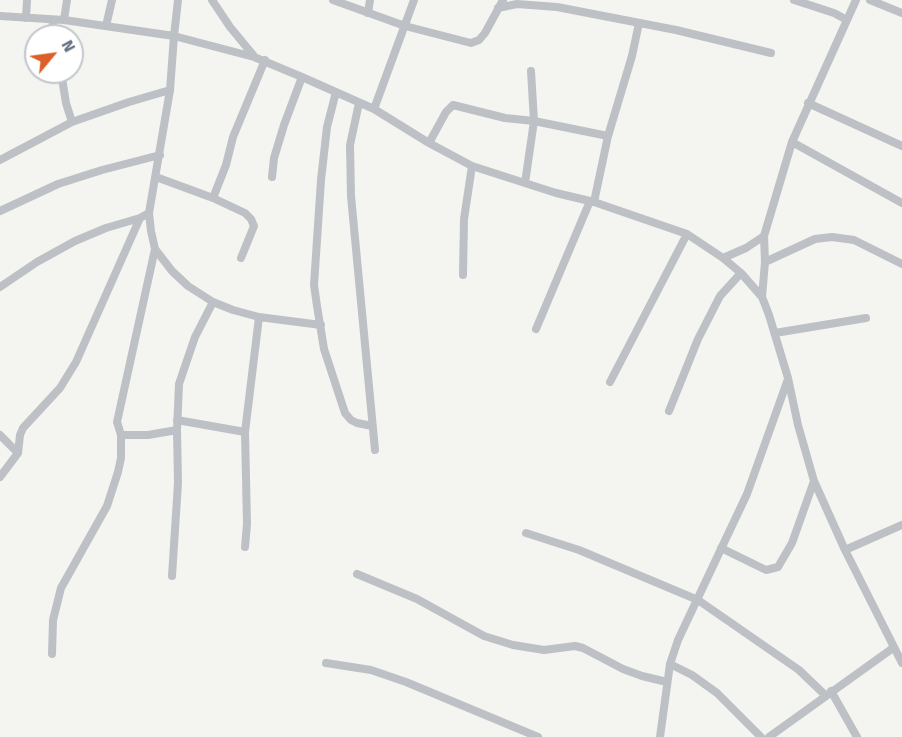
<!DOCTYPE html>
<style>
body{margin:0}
#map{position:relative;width:902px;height:737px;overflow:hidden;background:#f4f4f0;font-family:"Fira Sans",sans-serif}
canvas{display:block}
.north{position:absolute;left:24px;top:24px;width:60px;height:60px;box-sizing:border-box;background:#fff;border:2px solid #c1c7cd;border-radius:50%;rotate:61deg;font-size:16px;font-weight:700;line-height:24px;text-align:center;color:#647281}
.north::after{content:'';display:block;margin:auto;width:21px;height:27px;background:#dc5f29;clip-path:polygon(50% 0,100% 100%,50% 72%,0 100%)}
</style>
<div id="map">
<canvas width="902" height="737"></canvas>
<div class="north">N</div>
</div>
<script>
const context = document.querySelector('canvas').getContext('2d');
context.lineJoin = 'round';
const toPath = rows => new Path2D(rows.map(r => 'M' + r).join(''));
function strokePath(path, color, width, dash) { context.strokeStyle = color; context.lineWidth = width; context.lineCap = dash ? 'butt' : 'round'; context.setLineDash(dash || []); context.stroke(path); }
strokePath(toPath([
 [212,0,230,27,254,56],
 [333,0,405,26,471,43,479,40,485,33,503,0],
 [794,0,834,13,847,20],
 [870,0,902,13],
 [498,8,517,4,557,7,676,30,771,53],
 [368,13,370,0],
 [0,16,64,20,174,36,178,0],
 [26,18,27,0],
 [52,20,55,36],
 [64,20,67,0],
 [106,26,112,0],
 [61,72,66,103,72,122],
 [336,92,327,127,321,180,314,285,317,306,324,349,345,413,351,420,357,423,372,426],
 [359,103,350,145,351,196,375,450],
 [808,103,902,146],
 [374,109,414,0],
 [792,142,902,203],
 [429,143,446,112,453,105,505,118,534,121,608,136],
 [0,160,72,122,129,102,170,90],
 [156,177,213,198,245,213,251,219,254,226,241,258],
 [272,177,274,158,284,125,302,77],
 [525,183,534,121,531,71],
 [213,198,226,165,233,137,265,60],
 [594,202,608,136,632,56,639,23],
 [0,211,58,184,102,170,160,155],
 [149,213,151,231,155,249,172,271,188,286,213,302,233,310,259,317,321,325],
 [723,258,746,248,764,236],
 [765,262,815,239,832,237,854,240,902,264],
 [463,275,464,219,472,166],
 [0,287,37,262,75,241,106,228,140,218],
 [762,297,765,262,764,236,792,142,856,0],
 [536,329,590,201],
 [775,333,866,318],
 [610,382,687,234],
 [669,411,698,339,720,296,741,273],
 [177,420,245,432],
 [0,435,18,453],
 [121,435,148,435,177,430],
 [0,477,18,453,20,435,23,428,60,388,76,362,140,218,149,213,170,90,174,36,254,57,302,77,374,109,429,143,472,166,556,193,594,202,687,234,723,258,741,273,762,297,769,315,788,378,798,425,814,481,845,550,902,663],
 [526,533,579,550,698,600,799,670,825,695],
 [245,547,247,524,245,432,259,317],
 [721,548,766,570,778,567,792,543,814,481],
 [845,550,902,525],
 [357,574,417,599,484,636,513,645,544,650,575,646,583,648,623,669,642,676,667,682],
 [172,576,178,483,177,430,179,384,195,337,213,302],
 [52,654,53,620,61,588,107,506,118,472,121,458,121,435,117,422,155,249],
 [326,663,371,670,406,682,538,737],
 [670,664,692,675,717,693,761,737],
 [831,691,857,737],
 [660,737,670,664,678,640,747,494,788,379],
 [769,737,893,648]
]), '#bdc0c4', 8);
</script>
